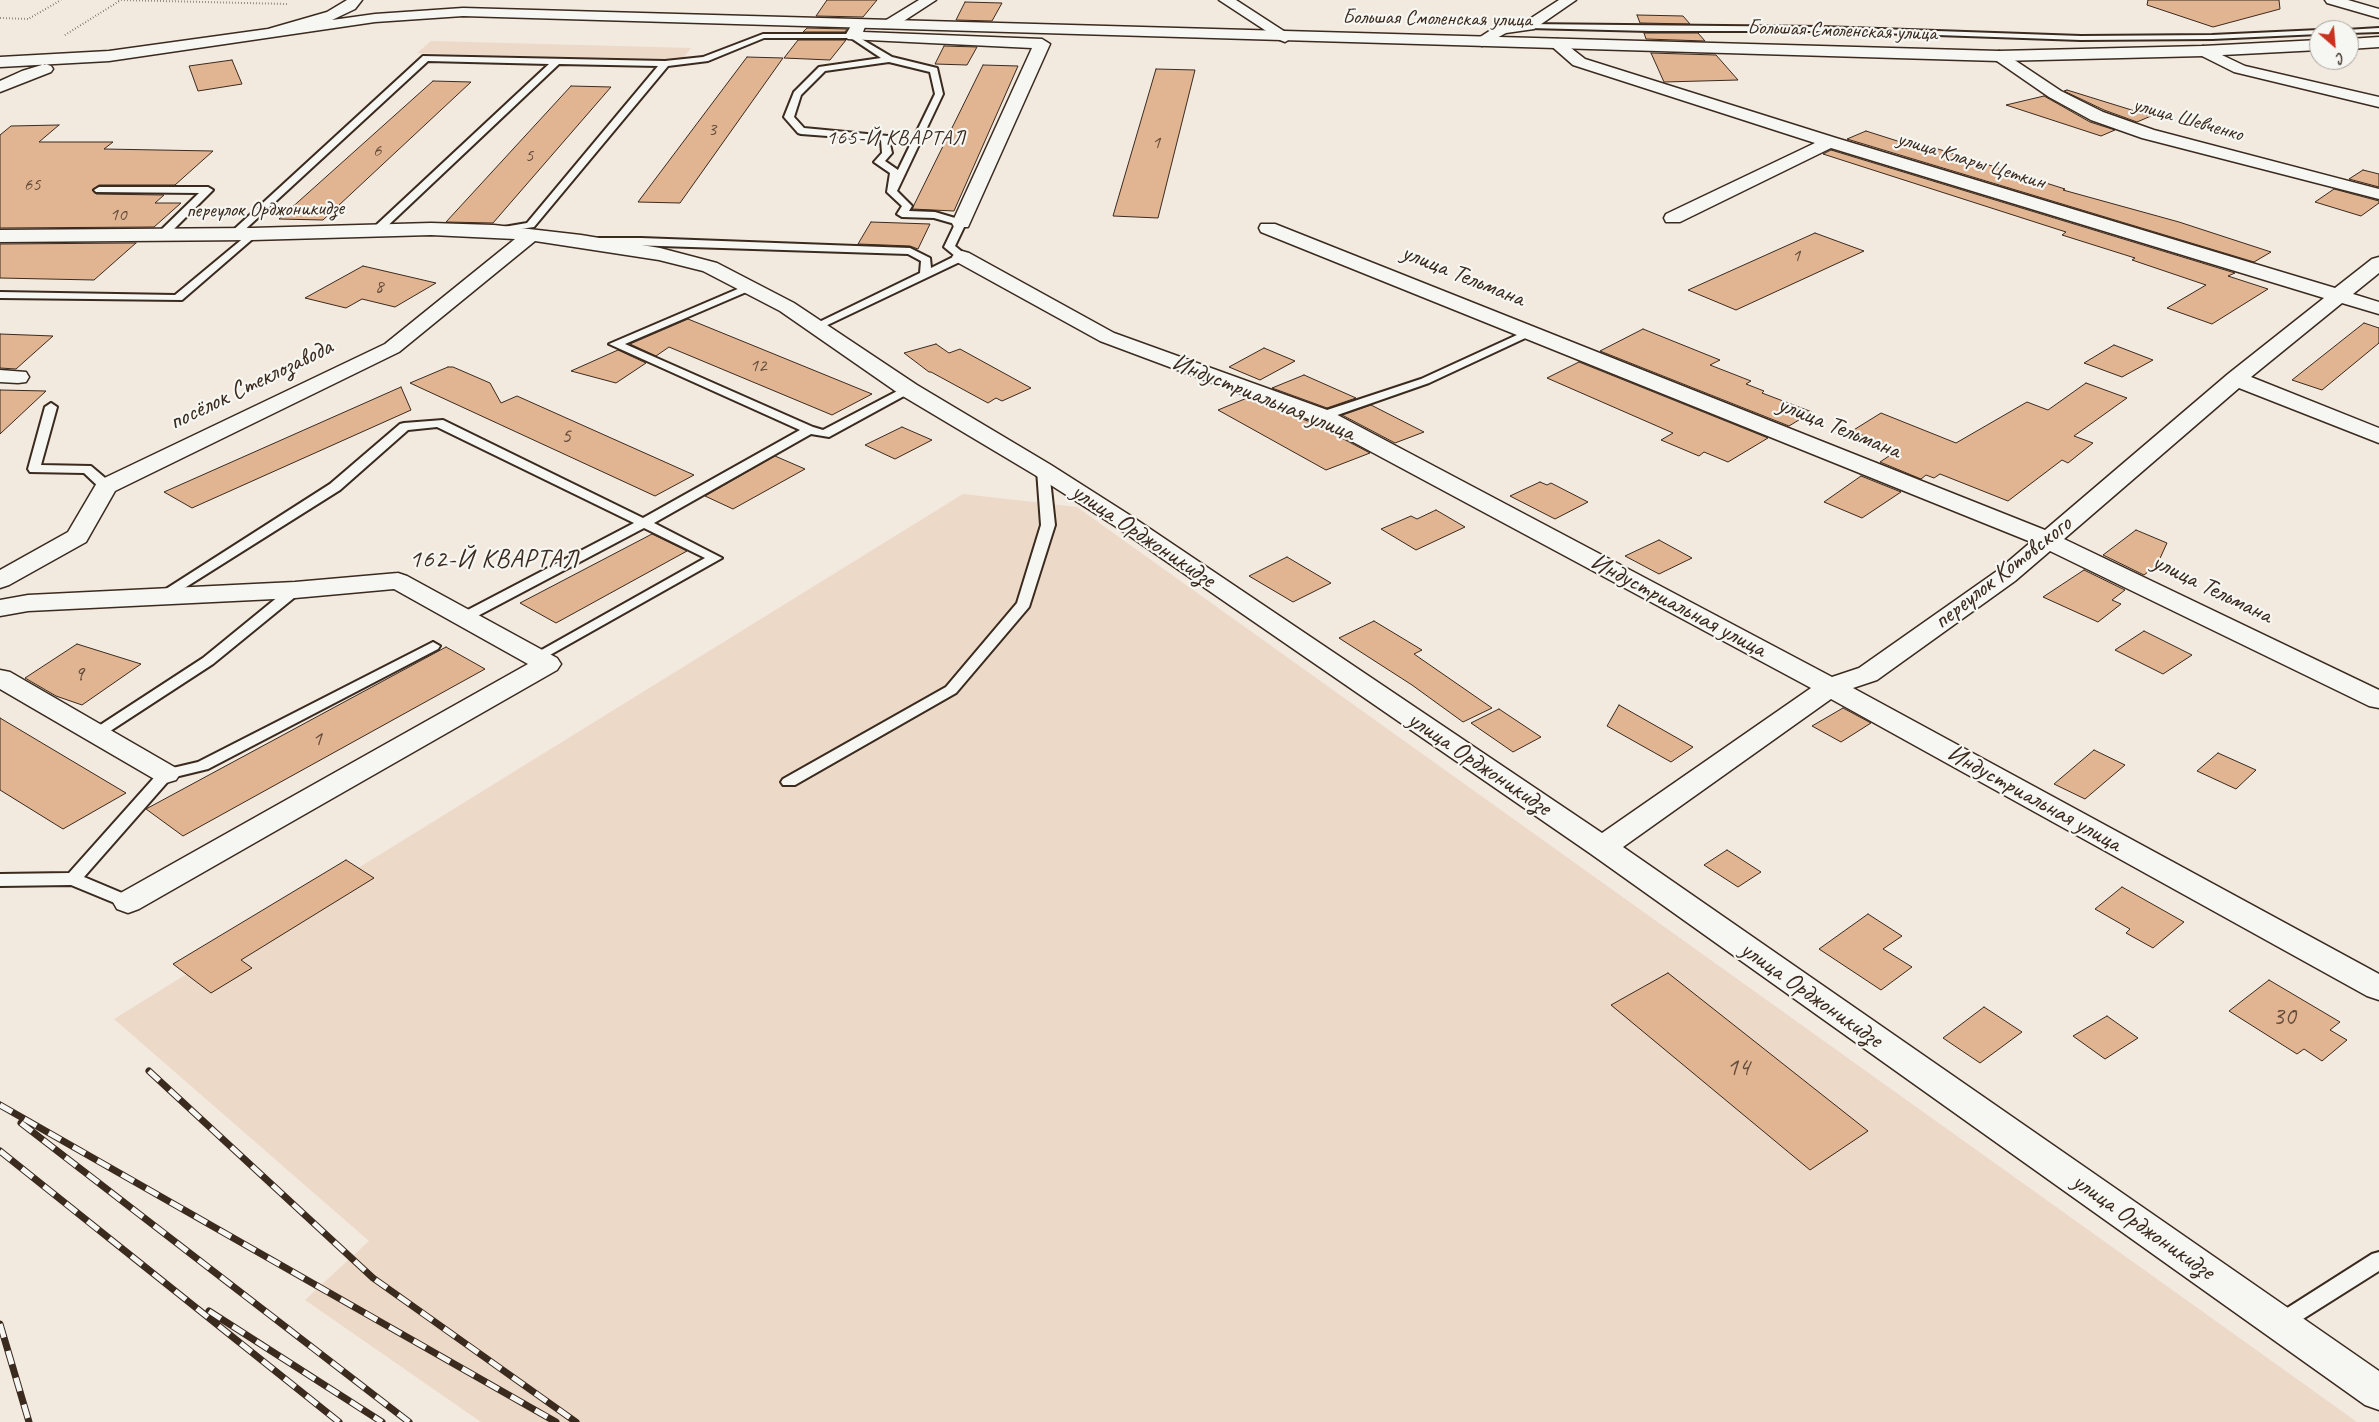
<!DOCTYPE html>
<meta charset="utf-8">
<style>
body{margin:0}
#map{position:relative;width:2379px;height:1422px;overflow:hidden;background:#f2e9df;font-family:Caveat,sans-serif}
canvas{display:block}
.north{position:absolute;left:2309px;top:20px;width:50px;height:50px;box-sizing:border-box;background:#f6f6f2;border:1px solid #aba49d;border-radius:50%;rotate:153deg;font-size:14px;font-weight:700;line-height:20px;text-align:center;color:#3b2a1e}
.north::after{content:'';display:block;margin:auto;width:18px;height:22px;background:#c8321e;clip-path:polygon(50% 0,100% 100%,50% 72%,0 100%)}
</style>
<div id="map">
<canvas width="2379" height="1422"></canvas>
<div class="north">С</div>
</div>
<script>
const context = document.querySelector('canvas').getContext('2d');
context.lineJoin = 'round';
function fillPath(path, color) { context.fillStyle = color; context.fill(path, 'evenodd'); }
const toPath = rows => new Path2D(rows.map(r => 'M' + r).join(''));
function strokePath(path, color, width, dash) { context.strokeStyle = color; context.lineWidth = width; context.lineCap = dash ? 'butt' : 'round'; context.setLineDash(dash || []); context.stroke(path); }
function label(font, color, halo, rows, align = 'center') {
  context.font = font + ' Caveat,sans-serif'; context.lineWidth = 4.5; context.setLineDash([]); context.textBaseline = 'middle'; context.strokeStyle = halo; context.fillStyle = color; for (const [text, x, y, turn = 0] of rows) {
    context.save(); context.translate(x, y); context.rotate((+turn || 0) * Math.PI / 180); context.textAlign = isNaN(turn) ? turn : align; if (halo) context.strokeText(text, 0, 0); context.fillText(text, 0, 0); context.restore();
  }
}
fillPath(toPath([
 [431,41,691,48,681,61,417,53],
 [963,494,1077,507,2357,1422,481,1422,305,1300,369,1241,114,1019]
]), '#edd9c8');
const building = toPath([
 [827,0,877,0,863,17,816,16,827,0],
 [2148,0,2279,0,2280,9,2213,27,2147,5,2148,0],
 [965,2,1002,3,992,21,956,20,965,2],
 [1637,15,1683,16,1690,24,1640,23,1637,15],
 [807,28,847,29,845,32,803,32,807,28],
 [1644,33,1698,33,1705,41,1646,39,1644,33],
 [798,40,846,40,830,60,784,58,798,40],
 [944,46,977,47,967,65,935,64,944,46],
 [1651,53,1716,55,1738,80,1664,82,1651,53],
 [747,57,783,58,680,203,638,202,747,57],
 [232,60,242,84,198,91,189,66,232,60],
 [983,65,1018,66,954,211,912,209,983,65],
 [1156,69,1195,70,1158,218,1113,216,1156,69],
 [433,81,471,82,323,220,279,219,433,81],
 [571,86,611,87,493,223,446,222,571,86],
 [2067,90,2151,116,2137,122,2104,110,2064,91,2067,90],
 [2044,96,2090,122,2115,130,2101,136,2006,105,2044,96],
 [59,125,39,142,113,142,104,149,213,151,175,185,99,185,92,190,96,194,164,195,155,203,181,203,154,227,0,228,0,135,11,126,59,125],
 [1866,131,1910,145,1916,142,2065,189,2063,190,2179,222,2271,252,2254,262,1847,139,1866,131],
 [1831,150,2235,273,2228,276,2268,289,2212,324,2167,308,2206,285,2132,260,2135,258,2062,235,2066,232,1823,154,1831,150],
 [2363,170,2379,174,2379,187,2349,179,2363,170],
 [2334,189,2379,201,2379,203,2361,216,2315,202,2334,189],
 [871,222,930,224,918,249,910,246,858,244,871,222],
 [1815,233,1864,251,1736,310,1688,290,1815,233],
 [136,243,94,280,0,278,0,244,136,243],
 [363,266,436,283,395,307,362,299,346,308,305,298,363,266],
 [688,319,872,394,832,415,669,347,656,356,630,344,688,319],
 [2364,323,2379,328,2379,343,2322,390,2292,380,2364,323],
 [1643,329,1720,360,1710,365,1751,381,1746,384,1764,391,1762,393,1812,412,1789,426,1600,351,1643,329],
 [0,334,53,336,16,369,0,368,0,334],
 [936,344,949,353,960,349,1031,388,1002,401,996,398,988,403,931,372,929,372,904,353,936,344],
 [2114,345,2153,360,2122,377,2084,363,2114,345],
 [1264,348,1295,361,1260,380,1229,367,1264,348],
 [618,350,646,363,616,383,571,371,618,350],
 [1579,362,1768,438,1728,462,1704,452,1699,456,1661,440,1673,433,1547,378,1579,362],
 [448,367,453,367,490,383,501,403,517,396,694,475,655,496,410,383,448,367],
 [1304,375,1356,398,1327,408,1272,388,1304,375],
 [2086,383,2127,398,2074,436,2093,443,2068,463,2062,460,2008,501,1940,474,1934,478,1926,475,1921,479,1880,462,1898,450,1852,431,1881,413,1956,443,2027,402,2048,410,2086,383],
 [401,387,411,410,192,508,164,492,401,387],
 [0,390,46,391,0,434,0,390],
 [1247,398,1313,423,1370,453,1326,470,1218,410,1247,398],
 [1371,405,1424,432,1395,443,1342,415,1371,405],
 [902,427,932,440,895,459,865,445,902,427],
 [775,456,805,469,733,509,705,496,775,456],
 [1861,476,1901,492,1862,518,1824,502,1861,476],
 [1540,482,1547,485,1551,483,1588,502,1555,519,1510,496,1540,482],
 [1436,510,1465,527,1416,550,1381,529,1411,516,1417,519,1436,510],
 [2136,530,2167,543,2157,565,2144,575,2103,555,2136,530],
 [652,534,687,551,556,623,520,603,652,534],
 [1659,540,1692,558,1659,574,1625,556,1659,540],
 [1287,557,1331,583,1293,602,1249,576,1287,557],
 [2084,570,2125,590,2112,600,2121,604,2098,622,2043,597,2084,570],
 [1374,621,1422,650,1414,654,1492,708,1463,722,1412,685,1339,638,1374,621],
 [2144,631,2192,655,2163,674,2115,650,2144,631],
 [77,644,141,664,82,705,56,696,25,678,77,644],
 [446,647,485,669,183,836,146,809,446,647],
 [1619,705,1693,747,1671,762,1607,726,1619,705],
 [1843,708,1871,723,1841,742,1812,726,1843,708],
 [1499,709,1541,737,1513,752,1471,723,1499,709],
 [0,718,126,793,63,829,0,790,0,718],
 [2094,750,2125,765,2085,799,2054,784,2094,750],
 [2218,753,2256,770,2236,789,2197,771,2218,753],
 [1727,850,1761,872,1738,887,1704,865,1727,850],
 [346,860,374,878,241,960,252,968,211,993,173,964,346,860],
 [2122,887,2184,922,2153,948,2126,933,2130,929,2095,909,2122,887],
 [1868,914,1902,936,1883,949,1912,967,1881,990,1819,949,1868,914],
 [1668,973,1868,1131,1810,1170,1611,1005,1668,973],
 [2269,980,2340,1022,2330,1030,2347,1040,2322,1061,2304,1049,2297,1054,2229,1011,2269,980],
 [1984,1007,2022,1032,1980,1063,1943,1038,1984,1007],
 [2107,1016,2138,1038,2105,1059,2073,1036,2107,1016]
]);
fillPath(building, '#e1b492');
strokePath(building, '#3b2a1e', 1);
const service = toPath([
 [1526,24,1822,27,2081,36,2212,35,2319,30,2321,30,2319,30,2319,34,2212,39,2081,40,1822,31,1649,31,1529,28,1526,28,1526,24],
 [2379,28,2379,32,2349,33,2349,30,2346,30,2379,28],
 [763,34,853,34,892,57,937,68,943,94,897,191,912,206,909,211,935,212,965,221,966,223,955,246,966,255,966,259,817,330,813,329,813,325,920,273,921,261,908,254,598,244,593,241,598,238,641,238,910,248,930,258,931,268,955,256,944,247,955,224,934,218,902,217,897,214,902,206,887,192,890,173,874,162,882,153,881,140,801,134,798,133,784,117,794,92,819,67,881,58,851,38,764,38,708,61,668,66,534,227,492,233,492,229,527,223,658,66,559,64,380,233,372,233,372,229,549,64,428,61,238,236,230,236,229,234,423,56,665,61,703,57,763,34],
 [889,62,930,72,935,94,898,170,885,161,892,153,888,136,804,128,794,117,801,95,825,71,889,62],
 [99,187,208,187,213,190,167,236,163,237,159,236,159,232,199,193,96,192,94,190,99,187],
 [252,231,257,234,256,236,182,300,0,298,0,292,175,295,252,231],
 [747,285,752,288,751,290,625,344,813,427,823,430,905,387,909,386,915,390,829,437,811,434,654,523,722,558,541,660,536,661,529,657,705,558,644,528,470,620,460,620,458,617,460,614,634,523,437,427,408,430,340,490,167,599,157,599,155,596,330,484,400,424,404,423,443,420,643,518,800,430,609,344,747,285],
 [1530,329,1536,332,1534,334,1429,383,1326,419,1318,419,1316,416,1318,413,1421,379,1530,329],
 [51,403,57,407,41,465,91,466,111,483,112,486,111,489,101,489,84,473,30,472,28,469,45,407,51,403],
 [1043,466,1049,470,1055,525,1029,607,956,693,795,785,783,785,781,782,783,779,946,687,1017,603,1041,525,1037,470,1043,466],
 [295,586,300,587,302,590,300,593,213,664,101,737,91,737,88,734,91,731,203,658,290,587,295,586],
 [433,642,440,646,438,649,208,769,171,778,84,877,134,898,136,902,134,906,128,908,122,906,71,885,0,886,0,874,69,873,160,771,198,762,433,642],
 [2379,1252,2379,1271,2287,1329,2280,1332,2273,1329,2269,1323,2273,1317,2372,1254,2379,1252]
]);
const minor = toPath([
 [919,0,936,0,893,28,883,28,881,25,883,22,919,0],
 [1219,0,1236,0,1293,37,1285,42,1280,40,1219,0],
 [1559,0,1576,0,1534,29,1506,33,1482,46,1474,41,1497,26,1525,22,1559,0],
 [2325,0,2348,0,2379,9,2379,18,2327,3,2325,0],
 [859,20,866,24,863,32,1042,39,1050,44,968,227,954,227,952,223,1032,48,848,39,845,36,852,24,859,20],
 [1557,39,1562,41,1585,59,1836,138,2335,288,2372,259,2379,257,2379,273,2353,294,2379,302,2379,314,2342,303,2251,377,2379,428,2379,443,2239,388,2064,539,2379,690,2379,708,2369,706,2050,551,2015,581,1877,680,1853,688,2379,974,2379,1000,2367,996,1831,699,1623,847,2379,1371,2379,1410,2365,1405,1591,854,1115,526,1035,475,901,395,780,311,703,271,659,260,535,241,399,352,115,491,86,542,9,585,0,588,0,570,68,532,98,481,385,344,515,239,431,235,252,240,0,242,0,230,252,228,431,223,494,225,581,235,660,248,717,263,794,303,917,385,1051,465,1131,516,1602,833,1811,688,1314,421,1100,341,955,261,952,257,955,253,962,251,969,253,1114,333,1330,411,1832,677,1859,668,1997,571,2031,542,1261,232,1259,228,1261,224,1275,224,2045,530,2228,374,2324,298,1831,148,1680,222,1666,222,1664,218,1666,214,1815,143,1573,65,1549,44,1557,39],
 [2203,46,2245,66,2379,97,2379,107,2234,72,2198,54,2195,51,2198,48,2203,46],
 [1999,51,2004,53,2061,91,2103,112,2154,130,2379,189,2379,199,2142,138,2091,120,2049,97,1994,59,1991,56,1999,51],
 [0,370,26,372,29,377,26,382,18,383,0,382,0,370],
 [398,573,407,576,557,658,561,664,557,670,139,909,128,913,117,909,113,902,117,895,528,664,394,589,295,598,28,611,0,616,0,600,28,595,295,582,398,573],
 [0,670,10,672,176,768,180,774,176,780,166,783,156,780,0,689,0,670]
]);
const secondary = toPath([
 [347,0,362,0,355,9,332,20,375,14,463,8,1999,51,2203,46,2319,40,2319,50,2203,56,1999,61,463,16,375,22,109,61,0,67,0,57,109,51,268,29,327,12,347,0],
 [2379,37,2379,47,2349,49,2349,39,2379,37],
 [45,64,51,66,53,69,51,72,0,92,0,81,22,71,45,64]
]);
strokePath(service, '#3b2a1e', 4);
strokePath(minor, '#3b2a1e', 3);
strokePath(secondary, '#3b2a1e', 3);
strokePath(toPath([
 [118,0,288,4],
 [0,18,28,19,61,0],
 [65,35,121,0]
]), '#3b2a1e', 2, [0.5, 2.5]);
fillPath(service, '#f6f6f2');
fillPath(minor, '#f6f6f2');
fillPath(secondary, '#f6f6f2');
const rail = toPath([
 [149,1071,373,1278,576,1422],
 [0,1105,556,1422],
 [21,1123,409,1422],
 [0,1151,339,1422],
 [209,1311,382,1422],
 [0,1324,29,1422]
]);
strokePath(rail, '#3b2a1e', 7);
strokePath(rail, '#f6f6f2', 5, [14]);
label('19px', '#644c3b', null, [
 ["3",712,130],
 ["1",1156,143],
 ["6",377,151],
 ["5",529,156],
 ["65",32,185],
 ["10",118,215],
 ["1",1796,256],
 ["8",379,287],
 ["12",758,366]
]);
label('21px', '#3b2a1e', '#f6f6f2', [
 ["Большая Смоленская улица",1437,19,1],
 ["Большая Смоленская улица",1842,31,2],
 ["улица Шевченко",2188,120,16],
 ["улица Клары Цеткин",1971,161,17],
 ["переулок Орджоникидзе",265,210,-1]
]);
context.letterSpacing = '1px';
label('21px', '#3b2a1e', '#f6f6f2', [
 ["165-Й КВАРТАЛ",896,138]
]);
context.letterSpacing = '0px';
label('22px', '#644c3b', null, [
 ["5",566,436],
 ["9",79,674],
 ["1",317,739]
]);
label('25px', '#3b2a1e', '#f6f6f2', [
 ["улица Тельмана",1463,276,22],
 ["посёлок Стеклозавода",251,385,-26],
 ["Индустриальная улица",1263,398,22],
 ["улица Тельмана",1839,428,22],
 ["улица Орджоникидзе",1143,536,34],
 ["переулок Котовского",2003,573,-38],
 ["улица Тельмана",2212,589,26],
 ["Индустриальная улица",1678,606,28],
 ["улица Орджоникидзе",1479,764,34],
 ["Индустриальная улица",2034,799,29],
 ["улица Орджоникидзе",1811,995,35],
 ["улица Орджоникидзе",2143,1227,35]
]);
context.letterSpacing = '1px';
label('26px', '#3b2a1e', '#f6f6f2', [
 ["162-Й КВАРТАЛ",494,560]
]);
context.letterSpacing = '0px';
label('26px', '#644c3b', null, [
 ["30",2284,1017],
 ["14",1738,1068]
]);
</script>
